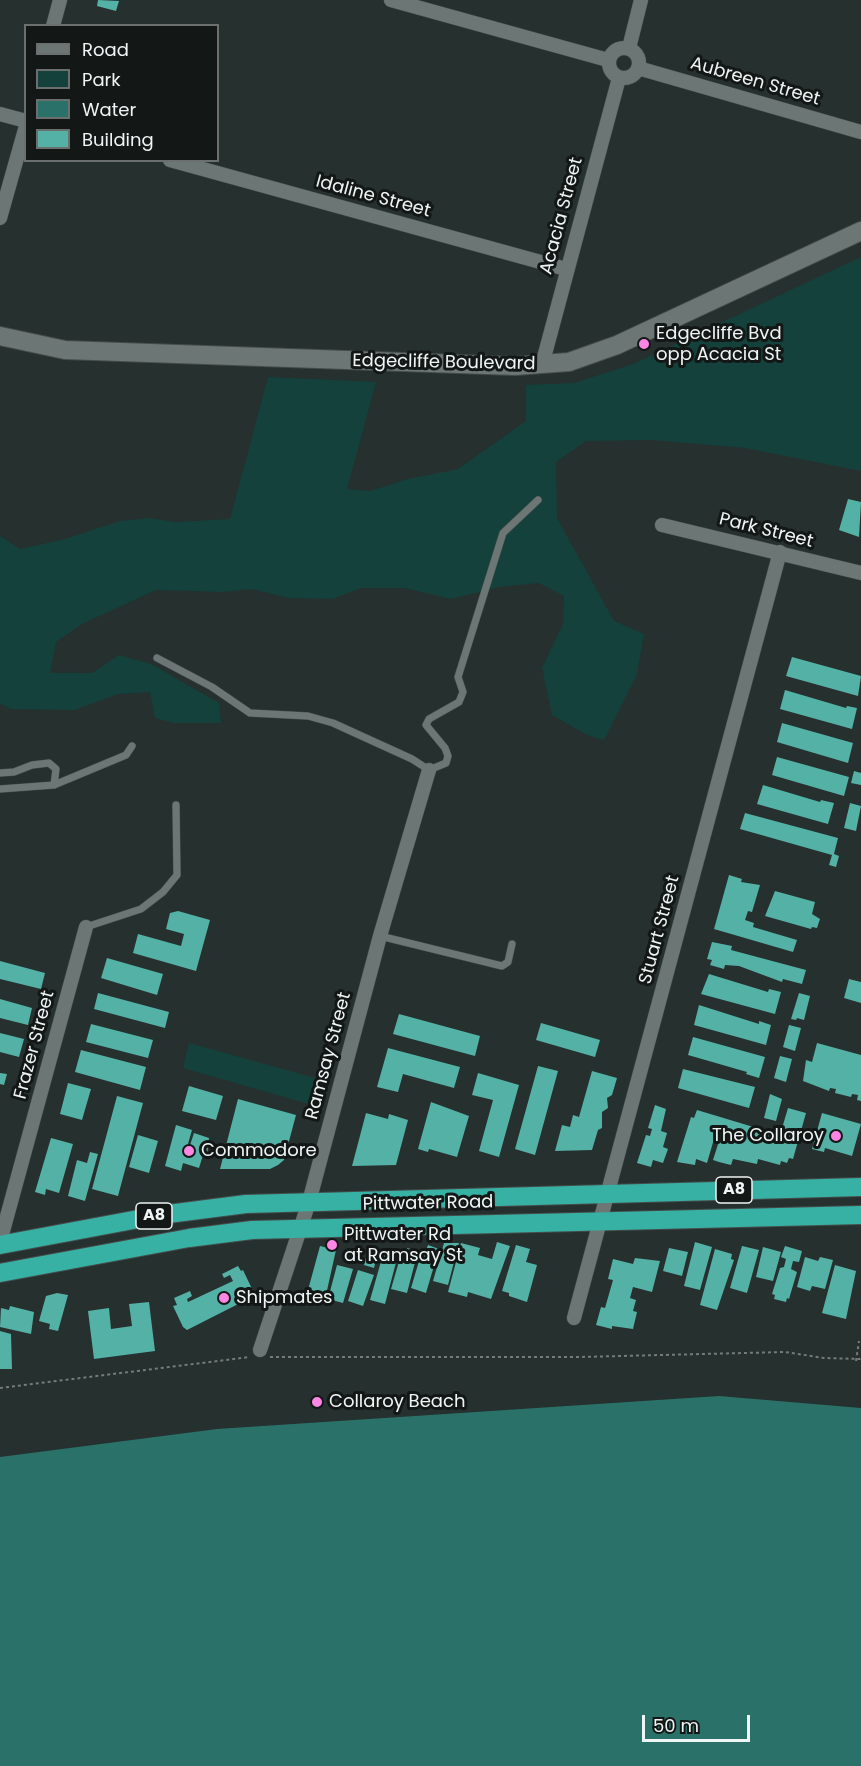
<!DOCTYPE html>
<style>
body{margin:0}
#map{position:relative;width:861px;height:1766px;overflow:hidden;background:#26302e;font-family:Poppins,sans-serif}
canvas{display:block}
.legend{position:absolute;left:24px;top:24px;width:195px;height:138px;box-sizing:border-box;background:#131716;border:2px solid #6b706f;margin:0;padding:8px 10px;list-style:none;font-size:18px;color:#eef5f4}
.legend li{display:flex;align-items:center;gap:12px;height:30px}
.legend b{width:30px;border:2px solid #6b706f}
.scale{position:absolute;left:642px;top:1715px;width:108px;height:27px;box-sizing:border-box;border:3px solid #eef5f4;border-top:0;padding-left:8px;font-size:18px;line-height:21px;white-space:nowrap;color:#eef5f4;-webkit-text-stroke:4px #131716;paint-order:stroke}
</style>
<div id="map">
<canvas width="861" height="1766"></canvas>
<ul class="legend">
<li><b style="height:8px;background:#6c7775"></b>Road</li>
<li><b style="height:16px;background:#14413c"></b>Park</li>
<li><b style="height:16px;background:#297169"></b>Water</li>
<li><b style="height:16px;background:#54b1a6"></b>Building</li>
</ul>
<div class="scale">50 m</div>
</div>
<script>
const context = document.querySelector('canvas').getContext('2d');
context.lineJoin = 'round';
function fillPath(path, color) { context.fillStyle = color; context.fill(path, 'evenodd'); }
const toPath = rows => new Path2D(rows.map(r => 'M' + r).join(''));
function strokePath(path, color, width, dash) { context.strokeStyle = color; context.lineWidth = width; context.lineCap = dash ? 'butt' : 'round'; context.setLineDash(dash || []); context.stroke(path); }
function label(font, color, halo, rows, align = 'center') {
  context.font = font + ' Poppins,sans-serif'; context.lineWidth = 6; context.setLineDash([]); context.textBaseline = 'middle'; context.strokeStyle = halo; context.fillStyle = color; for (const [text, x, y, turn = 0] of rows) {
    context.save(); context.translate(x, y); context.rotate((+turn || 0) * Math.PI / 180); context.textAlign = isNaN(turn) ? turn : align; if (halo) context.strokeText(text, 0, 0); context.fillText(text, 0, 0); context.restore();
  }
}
fillPath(toPath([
 [861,257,861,471,745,448,651,440,586,441,556,462,557,518,614,621,644,634,637,674,604,740,587,735,552,715,542,668,563,624,564,596,539,583,500,587,451,599,405,588,361,588,333,599,289,598,251,589,223,592,156,590,82,624,56,642,50,673,92,673,119,655,151,664,219,703,221,723,174,723,155,718,150,692,118,694,75,710,11,709,0,704,0,536,20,549,65,539,120,521,149,518,175,522,230,519,268,377,376,382,347,489,370,491,408,479,458,469,526,421,526,385,574,383,633,364],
 [189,1043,319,1079,312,1105,183,1068]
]), '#14413c');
fillPath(toPath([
 [719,1396,861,1408,861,1766,0,1766,0,1457,217,1429]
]), '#297169');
fillPath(toPath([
 [98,0,119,1,116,11,97,6],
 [848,499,861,502,859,537,839,530],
 [792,657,861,676,858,696,786,676],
 [785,690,846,708,847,706,857,708,852,729,780,709],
 [782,723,853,743,848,763,777,742],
 [777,757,849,777,844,796,772,775],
 [854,771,861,773,861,785,851,783],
 [763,785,820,802,821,800,834,803,828,824,757,804],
 [850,803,861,806,856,831,844,828],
 [745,813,838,838,834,854,839,856,836,867,829,865,832,855,740,829],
 [729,875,742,879,741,882,760,885,752,912,748,911,745,920,754,923,753,927,797,940,793,952,714,929],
 [775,891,815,902,812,914,820,919,817,928,812,927,811,929,765,916],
 [178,911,210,920,196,971,133,953,138,934,181,946,184,934,166,929,170,913],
 [712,942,732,946,731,950,806,970,802,984,783,979,782,982,739,966,725,965,724,969,710,965,712,960,707,959],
 [107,958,163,974,157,995,101,978],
 [0,961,45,973,41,989,0,979],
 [709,974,768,992,769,989,781,992,775,1014,701,994],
 [849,979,861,982,861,1003,844,998],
 [98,993,169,1012,165,1028,94,1009],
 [799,993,810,996,804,1020,797,1018,796,1020,791,1019],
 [0,999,32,1008,28,1025,0,1018],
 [699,1005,759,1024,759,1021,771,1025,766,1045,694,1025],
 [399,1014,480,1036,475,1056,393,1034],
 [541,1023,600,1040,595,1057,536,1040],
 [91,1024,153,1040,148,1058,86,1042],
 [789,1025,801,1028,795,1051,783,1047],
 [0,1033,24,1039,19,1057,0,1052],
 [693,1037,765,1057,759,1078,746,1074,747,1072,688,1055],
 [817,1043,861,1055,861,1101,857,1100,858,1095,852,1094,851,1097,835,1093,836,1089,830,1088,829,1091,803,1081,806,1060,812,1062],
 [388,1048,460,1067,454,1088,403,1074,398,1092,377,1087],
 [81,1050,146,1067,140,1090,75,1072],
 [780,1056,792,1059,786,1082,774,1078],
 [538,1066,558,1071,535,1155,515,1149],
 [683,1069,755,1087,749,1108,678,1088],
 [592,1071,617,1078,612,1095,607,1098,608,1108,602,1112,602,1128,598,1130,592,1150,555,1151,562,1125,570,1127,573,1115,579,1117],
 [0,1073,7,1074,4,1085,0,1084],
 [478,1073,519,1085,499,1157,479,1151,493,1100,472,1095],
 [68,1083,91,1089,82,1120,60,1114],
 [189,1086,223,1096,216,1120,182,1111],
 [770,1094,782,1099,776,1121,764,1118],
 [117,1096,143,1103,118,1196,92,1189],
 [238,1099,296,1115,284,1160,278,1165,270,1169,220,1169],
 [431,1102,469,1116,457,1157,429,1149,428,1152,418,1149],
 [655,1105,666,1109,661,1131,667,1133,663,1147,668,1149,663,1163,653,1160,651,1167,637,1163,646,1135,650,1136,652,1129,648,1128],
 [788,1108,806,1113,793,1159,789,1158,787,1163,781,1161,780,1165,758,1159,757,1164,733,1159,731,1165,719,1162,713,1160,719,1141,714,1139,707,1163,696,1159,695,1165,677,1162,691,1117,694,1118,697,1110,780,1135],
 [366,1113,388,1119,389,1114,408,1120,396,1165,352,1166],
 [822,1113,861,1124,852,1156,825,1148,824,1152,812,1149],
 [176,1125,192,1130,188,1144,190,1145,194,1133,209,1138,207,1156,203,1155,199,1168,183,1163,181,1171,165,1166],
 [138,1135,158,1141,149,1173,129,1167],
 [51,1138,73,1144,59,1193,46,1189,45,1195,35,1192],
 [90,1152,98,1154,85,1201,68,1196,77,1160,87,1163],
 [497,1242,510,1246,491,1299,468,1292,467,1297,448,1292,461,1243,480,1248,478,1255,492,1259],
 [695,1242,712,1247,700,1290,684,1286],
 [444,1243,459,1243,448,1285,433,1281],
 [428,1245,439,1249,426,1293,411,1288,422,1251,425,1253],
 [516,1245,530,1249,526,1262,537,1265,527,1302,509,1296,509,1293,502,1291],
 [320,1246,336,1250,326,1295,308,1290],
 [369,1246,379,1248,374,1268,364,1265],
 [742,1246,759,1250,747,1293,730,1288],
 [785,1246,802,1251,799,1262,793,1261,791,1269,797,1272,789,1299,787,1298,786,1302,774,1299,775,1295,772,1294,780,1268,784,1267,786,1259,781,1257],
 [763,1247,781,1252,773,1281,756,1277],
 [407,1248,418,1251,407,1293,391,1289,402,1251,406,1252],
 [669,1248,688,1252,682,1276,663,1271],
 [715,1249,732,1254,731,1259,734,1260,717,1310,700,1305],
 [384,1251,398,1255,385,1304,370,1300],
 [805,1257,818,1261,820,1257,833,1260,825,1289,812,1286,810,1291,797,1287],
 [635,1258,660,1261,652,1292,633,1287,630,1298,636,1300,633,1311,637,1312,633,1329,612,1326,612,1329,596,1325,601,1307,605,1308,613,1280,608,1279,613,1259,633,1264],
 [337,1265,353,1269,343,1303,328,1299],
 [835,1265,856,1271,846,1319,822,1313],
 [238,1266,241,1271,243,1270,254,1293,252,1297,187,1330,183,1327,173,1306,177,1305,174,1298,190,1291,192,1296,187,1299,188,1302,233,1281,230,1275,224,1278,222,1274],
 [358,1270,374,1275,363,1306,348,1301],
 [57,1293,68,1295,58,1331,49,1329,50,1324,39,1321,46,1296],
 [149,1302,155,1351,94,1359,88,1311,109,1308,111,1329,132,1326,129,1304],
 [10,1306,34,1312,31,1334,0,1327,1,1308,9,1310],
 [0,1331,11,1334,12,1369,0,1369]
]), '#54b1a6');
const lane = toPath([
 [157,658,212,687,250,713,308,716,333,723,412,759,429,770,446,763,448,756,445,748,426,725,429,719,459,702,463,692,458,677,503,533,538,500],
 [0,773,14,772,32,765,49,763,56,769,54,785],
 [0,789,54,785,126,755,132,746],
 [86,927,141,909,163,892,177,875,176,805],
 [380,936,502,966,508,962,512,944]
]);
const street = toPath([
 [391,0,608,60],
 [53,26,60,0],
 '609 63a15 15 0 1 1 30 0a15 15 0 1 1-30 0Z',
 [629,48,641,0],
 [638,68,861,132],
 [0,114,26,121],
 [170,160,566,269],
 [0,218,26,126],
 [542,365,619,78],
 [662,525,861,573],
 [0,1242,86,927],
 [574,1318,780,552],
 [260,1350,309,1202,380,936,429,770]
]);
const secondary = toPath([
 [0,336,65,350,515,366,569,362,617,345,861,231]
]);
const highway = toPath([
 [0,1245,160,1215,246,1204,861,1187],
 [0,1273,189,1238,252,1230,861,1215]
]);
strokePath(lane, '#454d4c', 8);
strokePath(street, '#454d4c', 15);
strokePath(secondary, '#454d4c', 20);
strokePath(highway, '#454d4c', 20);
strokePath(toPath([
 [270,1357,579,1357,785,1352,824,1358,861,1359],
 [856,1361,859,1341],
 [0,1388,250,1357]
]), '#737c7a', 2, [3, 3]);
strokePath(lane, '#6c7775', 7);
strokePath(street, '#6c7775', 14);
strokePath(secondary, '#6c7775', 18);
strokePath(highway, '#37b1a4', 18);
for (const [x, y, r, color] of [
 [644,344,6,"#fc86e4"],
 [836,1136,6,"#fc86e4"],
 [189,1151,6,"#fc86e4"],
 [332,1245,6,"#fc86e4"],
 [224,1298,6,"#fc86e4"],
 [317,1402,6,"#fc86e4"]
]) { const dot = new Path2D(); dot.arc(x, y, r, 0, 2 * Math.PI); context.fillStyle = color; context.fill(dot); strokePath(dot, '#131716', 2); }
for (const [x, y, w] of [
 [734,1190,36],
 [154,1216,36]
]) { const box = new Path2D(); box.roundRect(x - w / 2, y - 13, w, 26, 4.5); context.fillStyle = '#131716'; context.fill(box); strokePath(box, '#eef5f4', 1.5); }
label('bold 16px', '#eef5f4', null, [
 ["A8",734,1190],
 ["A8",154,1216]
]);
label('18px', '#eef5f4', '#131716', [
 ["Aubreen Street",755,82,16],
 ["Idaline Street",373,197,15],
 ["Acacia Street",562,216,-75],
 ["Edgecliffe Boulevard",444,363,1],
 ["Park Street",766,531,14],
 ["Stuart Street",660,930,-75],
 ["Frazer Street",35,1045,-75],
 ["Ramsay Street",329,1056,-75],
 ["Pittwater Road",428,1204,-1]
]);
label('18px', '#eef5f4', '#131716', [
 ["Edgecliffe Bvd",656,334],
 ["opp Acacia St",656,355],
 ["The Collaroy",824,1136,"right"],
 ["Commodore",201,1151],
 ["Pittwater Rd",344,1235],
 ["at Ramsay St",344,1256],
 ["Shipmates",236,1298],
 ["Collaroy Beach",329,1402]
], 'left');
</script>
